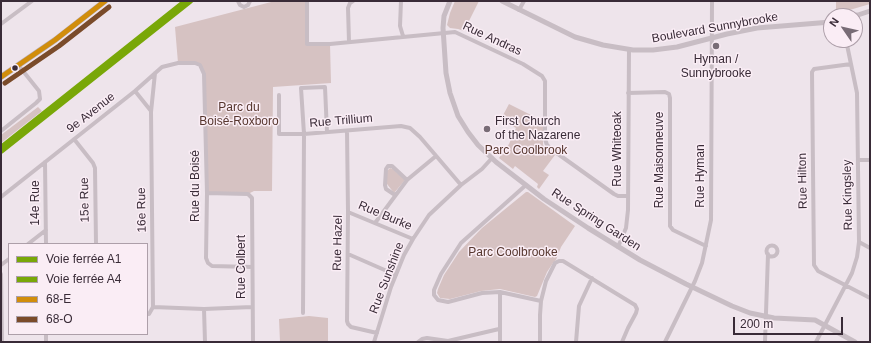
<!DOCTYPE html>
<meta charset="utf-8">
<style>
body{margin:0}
#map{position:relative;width:871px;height:343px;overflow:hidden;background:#eee4eb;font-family:Arial,sans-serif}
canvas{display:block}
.frame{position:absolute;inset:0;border:2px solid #392b37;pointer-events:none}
.legend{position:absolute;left:8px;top:243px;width:140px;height:92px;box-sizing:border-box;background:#faedf5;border:1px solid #ad9fa9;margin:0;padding:5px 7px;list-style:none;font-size:12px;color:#392b37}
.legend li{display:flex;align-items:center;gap:8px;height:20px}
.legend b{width:20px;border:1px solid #ad9fa9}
.north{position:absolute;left:823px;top:8px;width:40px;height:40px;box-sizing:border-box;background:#faedf5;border:1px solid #ad9fa9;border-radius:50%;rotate:304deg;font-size:11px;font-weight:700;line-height:16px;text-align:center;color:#392b37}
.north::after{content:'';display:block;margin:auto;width:14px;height:18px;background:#786c76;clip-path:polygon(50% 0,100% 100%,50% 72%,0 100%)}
.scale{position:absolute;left:733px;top:317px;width:110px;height:18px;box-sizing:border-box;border:2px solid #392b37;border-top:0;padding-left:5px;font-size:12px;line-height:14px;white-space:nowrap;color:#392b37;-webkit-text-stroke:3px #faedf5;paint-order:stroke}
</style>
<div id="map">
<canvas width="871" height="343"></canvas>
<div class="frame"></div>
<ul class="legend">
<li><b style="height:5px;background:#79a708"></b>Voie ferrée A1</li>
<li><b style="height:5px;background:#79a708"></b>Voie ferrée A4</li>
<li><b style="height:5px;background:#d18d0b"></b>68-E</li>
<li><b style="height:5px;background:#7a4b2a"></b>68-O</li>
</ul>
<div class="north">N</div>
<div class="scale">200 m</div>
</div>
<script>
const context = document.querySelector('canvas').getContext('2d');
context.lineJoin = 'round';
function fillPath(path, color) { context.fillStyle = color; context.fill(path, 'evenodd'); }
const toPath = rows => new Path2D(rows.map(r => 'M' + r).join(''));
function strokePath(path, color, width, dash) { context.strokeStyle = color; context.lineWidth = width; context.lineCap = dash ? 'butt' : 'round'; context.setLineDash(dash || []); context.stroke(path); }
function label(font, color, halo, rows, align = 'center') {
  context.font = font + ' Arial,sans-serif'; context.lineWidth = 3; context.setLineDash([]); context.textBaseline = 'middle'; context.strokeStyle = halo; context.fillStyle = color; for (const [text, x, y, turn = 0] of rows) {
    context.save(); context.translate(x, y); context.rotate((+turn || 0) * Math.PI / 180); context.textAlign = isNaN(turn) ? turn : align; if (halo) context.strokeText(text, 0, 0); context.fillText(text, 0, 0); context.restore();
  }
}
fillPath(toPath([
 [275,1,307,1,307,44,330,44,331,83,273,87,272,191,254,191,248,194,207,193,204,74,200,65,178,63,175,27],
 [455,1,479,1,464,31,458,29,450,28,447,25,450,13],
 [836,1,870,1,870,4,836,14],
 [509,104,543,121,543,145,546,149,555,155,543,171,549,175,539,189,537,187,538,184,515,166,513,169,499,158,509,144,516,128,501,119],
 [38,107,42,111,1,143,1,135],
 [390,168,393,169,405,180,394,193,387,184,387,171],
 [526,192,528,192,575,226,561,247,556,260,553,263,547,272,537,296,535,297,500,289,481,291,450,299,440,298,437,293,438,289,444,275,459,252,482,228],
 [309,316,328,318,328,342,280,342,279,319]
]), '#d6c2c2');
strokePath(toPath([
 [238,1,240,5,244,7,248,5,250,1],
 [307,1,307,44,330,44,455,32,523,64,542,76,545,81,545,139,547,145,551,149,614,194,618,196,628,196],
 [401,1,400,26,403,36],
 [519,10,524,1],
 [1,24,32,1],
 [349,42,348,8,350,3,353,1],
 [851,64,814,69,812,72,814,265,818,271,870,298],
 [135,91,151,111],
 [628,93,665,92,669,94,670,98,670,226,673,230,706,246],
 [279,95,279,134,304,134,301,88,325,87,327,132],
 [1,131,36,103,40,99,39,91,19,66],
 [347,131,348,212,347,321,348,324,351,327,377,333],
 [74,139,93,163,95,168,96,244],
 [858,160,870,160],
 [45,162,46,244],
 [407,180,436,156],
 [526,185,461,243,441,274,434,290,434,295,438,300,448,302,482,293,500,292,541,301],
 [207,193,248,194,252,198,253,342],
 [1,197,135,91,162,67,178,63,195,63,200,65,204,74,207,193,206,258,208,263,212,266,252,267],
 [348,212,413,239],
 [375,223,407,180,392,166,388,166,386,169,385,185,386,189,395,195],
 [859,242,870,248],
 [28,244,46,230],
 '766.5 251a5.5 5.5 0 1 1 11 0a5.5 5.5 0 1 1-11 0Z',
 [618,247,626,228,628,210,629,49],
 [348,254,396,275],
 [1,265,9,259],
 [1,274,2,342],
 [153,307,151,112,155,73],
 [153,307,204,309,252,307],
 [204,309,205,342],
 [303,313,304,134,401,126,410,128,420,137,461,185],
 [147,314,149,314,153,307],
 [46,334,46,342],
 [374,342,391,287,404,255,413,239,429,215,461,185,482,169,492,158],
 [418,342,422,339,427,338,448,341,499,329],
 [500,342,500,292],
 [540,342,540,315,541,301,546,281,555,263,559,261,563,261,635,305,637,309,636,313,628,328,622,342],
 [576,342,579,306,592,278],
 [665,342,695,281,702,263,711,220,712,1],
 [765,342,768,254],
 [816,342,852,273,857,257,859,242,857,93,846,40]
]), '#c8bdc4', 4);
strokePath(toPath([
 [450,1,444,16,443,28,446,73,450,93,458,116,468,132,478,145,496,162,544,199,588,228,640,260,686,284,732,306,750,313,774,318,815,320,855,342],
 [502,1,575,37,603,45,633,50,653,50,677,47,727,34,757,28,831,22],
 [846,16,857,15],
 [855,16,870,11]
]), '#c8bdc4', 5);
strokePath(toPath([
 [1,77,55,40,105,1]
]), '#b8adb5', 6);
strokePath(toPath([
 [1,77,55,40,105,1]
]), '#d18d0b', 5);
strokePath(toPath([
 [5,83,59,46,109,7]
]), '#7a4b2a', 5);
strokePath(toPath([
 [1,151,190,1]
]), '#79a708', 6);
strokePath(toPath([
 [1,148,186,1]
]), '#79a708', 6);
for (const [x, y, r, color] of [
 [716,46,4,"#786c76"],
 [15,68,3.5,"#392b37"],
 [487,129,4,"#786c76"]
]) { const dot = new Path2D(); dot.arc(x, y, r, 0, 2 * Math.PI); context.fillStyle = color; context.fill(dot); strokePath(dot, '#faedf5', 1.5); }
label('12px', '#392b37', '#faedf5', [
 ["Boulevard Sunnybrooke",715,28,-10],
 ["Rue Andras",492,39,25],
 ["9e Avenue",91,113,-38],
 ["Rue Trillium",341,121,-5],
 ["Rue Whiteoak",618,149,-90],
 ["Rue Maisonneuve",660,160,-90],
 ["Rue Hyman",701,176,-90],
 ["Rue Hilton",803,181,-91],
 ["Rue du Boisé",196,186,-90],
 ["Rue Kingsley",848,195,-91],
 ["15e Rue",85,200,-91],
 ["14e Rue",36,203,-90],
 ["16e Rue",142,210,-91],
 ["Rue Burke",385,216,23],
 ["Rue Spring Garden",596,220,33],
 ["Rue Hazel",338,243,-89],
 ["Rue Colbert",242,267,-90],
 ["Rue Sunshine",387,278,-69]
]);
label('12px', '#392b37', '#faedf5', [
 ["Hyman /",716,60],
 ["Sunnybrooke",716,74],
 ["First Church",495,122,"left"],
 ["of the Nazarene",495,136,"left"]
]);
label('12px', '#57372f', '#faedf5', [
 ["Parc du",239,108],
 ["Boisé-Roxboro",239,122],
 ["Parc Coolbrook",526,151],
 ["Parc Coolbrooke",513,253]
]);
</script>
